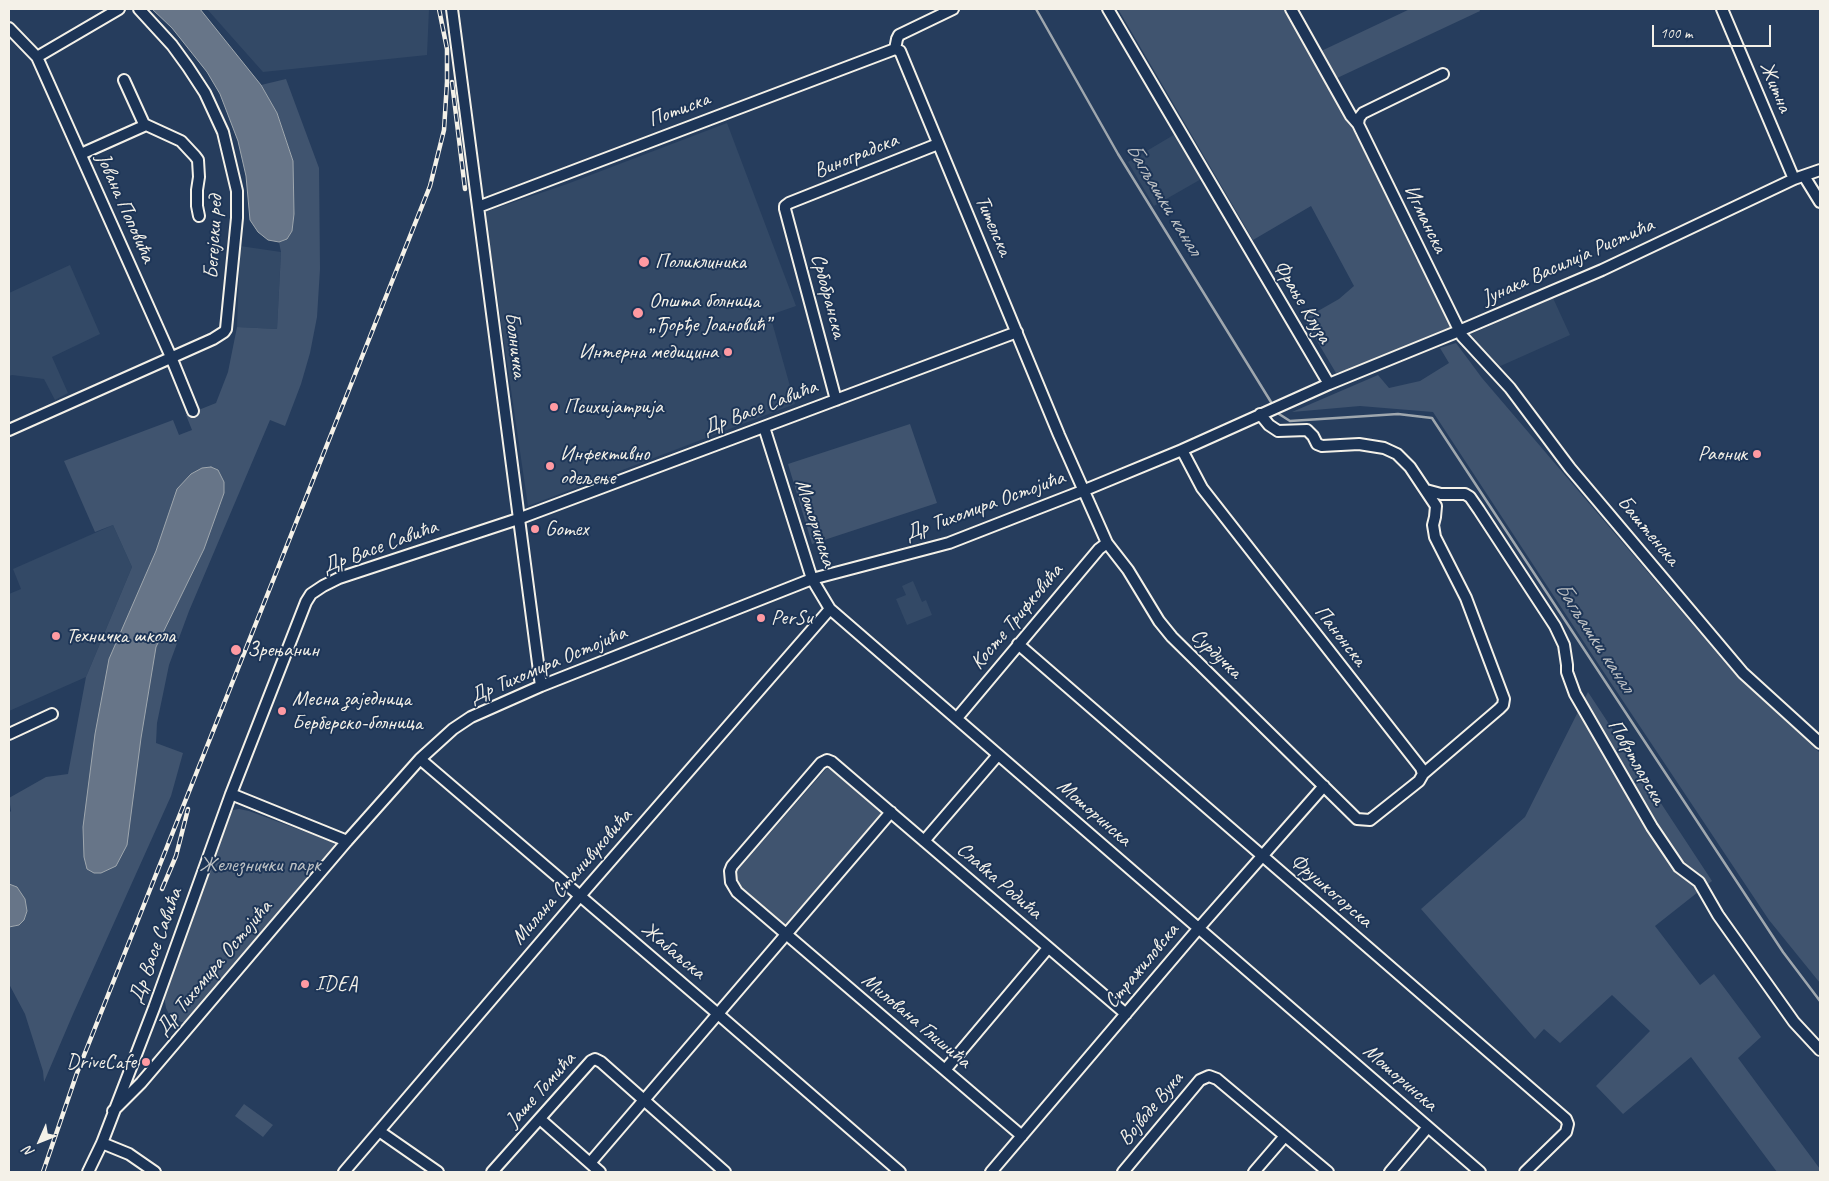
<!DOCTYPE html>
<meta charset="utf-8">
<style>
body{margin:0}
#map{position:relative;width:1829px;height:1181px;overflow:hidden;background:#263d5d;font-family:Caveat,sans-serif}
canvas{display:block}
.frame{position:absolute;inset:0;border:10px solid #f4f1e8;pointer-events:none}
.north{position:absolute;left:15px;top:1116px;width:50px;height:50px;-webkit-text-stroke:4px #1d3557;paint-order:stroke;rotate:226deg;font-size:14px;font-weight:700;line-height:20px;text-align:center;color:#f4f1e8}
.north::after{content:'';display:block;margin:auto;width:18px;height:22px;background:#f4f1e8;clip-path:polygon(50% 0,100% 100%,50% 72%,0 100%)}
.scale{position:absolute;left:1652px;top:25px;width:119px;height:22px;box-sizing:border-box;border:2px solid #f4f1e8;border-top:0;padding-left:6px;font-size:15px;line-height:18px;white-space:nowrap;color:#f4f1e8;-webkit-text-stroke:4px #1d3557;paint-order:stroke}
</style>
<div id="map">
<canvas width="1829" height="1181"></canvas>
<div class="frame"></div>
<div class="north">N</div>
<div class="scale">100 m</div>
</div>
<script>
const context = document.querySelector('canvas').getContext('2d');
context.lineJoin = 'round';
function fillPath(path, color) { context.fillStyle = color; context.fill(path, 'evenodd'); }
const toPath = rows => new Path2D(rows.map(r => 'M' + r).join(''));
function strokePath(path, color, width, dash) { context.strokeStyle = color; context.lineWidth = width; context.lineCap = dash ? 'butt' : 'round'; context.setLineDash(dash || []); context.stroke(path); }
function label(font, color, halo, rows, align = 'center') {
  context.font = font + ' Caveat,sans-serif'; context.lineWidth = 4; context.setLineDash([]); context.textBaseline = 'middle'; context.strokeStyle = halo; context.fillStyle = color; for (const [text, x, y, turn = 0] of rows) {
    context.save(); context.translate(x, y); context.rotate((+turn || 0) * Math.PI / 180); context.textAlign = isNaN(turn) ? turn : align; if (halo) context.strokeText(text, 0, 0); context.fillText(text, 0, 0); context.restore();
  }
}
fillPath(toPath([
 [207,9,429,9,427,55,263,72],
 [727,123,796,306,770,315,795,404,528,506,485,212,567,184],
 [1177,133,1203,178,1154,206,1128,162],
 [240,246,281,252,277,329,237,327],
 [70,265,100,334,52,357,68,393,55,400,44,379,12,375,9,376,9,293],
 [1553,298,1570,335,1496,368,1481,352,1469,335],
 [113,525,132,567,86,677,9,711,9,594,21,589,13,569],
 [913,581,922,602,926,600,932,615,907,625,896,599,906,595,902,586]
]), '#334966');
fillPath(toPath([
 [1118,9,1286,9,1305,45,1332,81,1417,261,1422,260,1452,327,1364,365,1336,373,1304,319,1339,299,1354,286,1311,206,1253,240],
 [1410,9,1479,9,1480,11,1335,79,1317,53],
 [286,79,319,168,320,269,317,317,310,353,301,384,285,426,270,420,189,611,169,665,157,723,156,743,183,753,171,796,73,1014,44,1082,43,1071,25,1014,9,984,9,927,19,925,24,920,27,911,25,899,17,887,9,884,9,813,11,811,9,798,46,777,68,774,86,677,132,567,113,525,95,532,64,461,173,420,179,435,192,430,186,415,216,403,228,372,237,327,277,329,281,252,279,242,287,239,292,231,294,214,293,161,277,113,261,85],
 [1456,343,1482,378,1728,666,1820,753,1820,983,1769,920,1599,665,1433,412,1360,406,1292,412,1378,375,1389,388,1420,381,1449,363,1440,348],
 [910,424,937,503,812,544,788,464],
 [1588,692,1712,881,1655,926,1700,985,1714,974,1761,1037,1738,1058,1820,1169,1820,1172,1777,1172,1691,1057,1623,1114,1596,1086,1650,1031,1612,995,1560,1043,1544,1029,1535,1039,1421,909,1525,817],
 [830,767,882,813,784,926,739,887,737,882,737,871,826,769],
 [239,809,249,811,333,842,335,847,334,850,188,1022,181,1022,169,1014,166,1008,164,996,229,814,233,810],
 [244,1104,273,1125,263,1137,235,1116]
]), '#40546f');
const water = toPath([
 [152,9,200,9,261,85,277,113,293,161,294,214,292,231,287,239,279,242,268,240,258,232,250,220,246,176,238,141,220,94,207,72,172,28,152,9],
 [211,467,218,470,224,482,224,493,204,549,156,647,141,738,127,845,116,866,101,873,94,873,87,869,84,857,83,827,95,734,109,659,156,551,177,489,191,474,202,468,211,467],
 [9,884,17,887,25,899,27,911,24,920,19,925,9,927,9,884]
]);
fillPath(water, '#677588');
strokePath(water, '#9fa7ae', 1);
strokePath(toPath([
 [1036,9,1118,154,1271,402],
 [1279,414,1290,421,1398,414,1432,418,1783,952,1820,1001]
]), '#9fa7ae', 2.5);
const minor = toPath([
 [452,9,541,686],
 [953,9,899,35,897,39,895,49,900,51,1059,435,1107,543,1128,570,1159,621,1172,637,1357,819,1370,820,1419,781,1423,774,1499,709,1503,705,1504,699,1466,598,1435,537,1433,525,1435,517,1436,506,1410,467,1397,454,1384,448,1359,444,1322,446,1317,444,1313,436,1307,430,1278,431,1269,425,1260,414],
 [1291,9,1351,116,1358,124],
 [1722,9,1794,179],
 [9,28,37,57,171,357,193,411],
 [37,57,119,9],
 [1443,74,1363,113,1359,118,1358,124,1462,336,1510,388,1570,468,1743,673,1820,743],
 [124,80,144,124,181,141,195,156,198,160,199,177,197,190,197,206,199,216],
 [81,154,146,125],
 [1804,176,1820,202],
 [478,207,895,49],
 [1329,384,1459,331,1602,270,1794,179,1820,170],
 [836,400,785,209,785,206,789,203,938,144],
 [764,427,812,579,830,609,1480,1172],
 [9,430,213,339,224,332,226,329,237,218,237,191,223,132,205,93,188,67,172,45,139,9],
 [1182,450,1202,488,1421,768,1423,774],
 [1426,490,1441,494,1465,494,1470,497,1479,510,1555,626,1564,645,1567,665,1567,672,1575,694,1652,827,1679,867,1699,882,1718,915,1794,1022,1820,1050],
 [1018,644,1566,1119,1568,1124,1566,1132,1525,1172],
 [957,718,1099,549,1107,543],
 [9,734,52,714],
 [420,759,718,1014,900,1172],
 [231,794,347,841],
 [924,841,998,755],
 [945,1070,1048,948],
 [113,1111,141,1083,347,841,420,759,453,729,471,717,541,686,812,579,949,543,1085,490,1182,450,1329,384,1108,9],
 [540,1119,600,1172],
 [379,1131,438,1172],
 [1022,1136,737,892,731,882,730,871,732,866,821,763,827,760,832,762,1126,1014],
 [102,1143,129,1154,155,1172],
 [590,1163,891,812],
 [88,1172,102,1143,154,1008,231,794,306,602,311,594,323,586,339,578,518,519,1017,332],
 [344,1172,580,896,830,609],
 [492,1172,591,1061,595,1059,601,1062,725,1172],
 [991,1172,1198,929,1324,786],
 [1123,1172,1200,1080,1209,1076,1217,1079,1328,1172],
 [1254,1172,1285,1136],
 [1390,1172,1428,1127]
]);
strokePath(minor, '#f4f1e8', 14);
strokePath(minor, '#1d3557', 10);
const rail = toPath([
 [452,82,465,189],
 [162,889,176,856,188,809],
 [43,1172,77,1073,430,186,444,130,447,82,447,49,439,9]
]);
strokePath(rail, '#f4f1e8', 4.5);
strokePath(rail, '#1d3557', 2.5, [8]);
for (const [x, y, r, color] of [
 [644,262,6,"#ff9aa2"],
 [638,313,6,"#ff9aa2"],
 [728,352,5,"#ff9aa2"],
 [554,407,5,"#ff9aa2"],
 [1757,454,5,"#ff9aa2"],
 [550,466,5,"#ff9aa2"],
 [535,529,5,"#ff9aa2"],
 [761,618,5,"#ff9aa2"],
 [56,636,5,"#ff9aa2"],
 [236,650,6,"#ff9aa2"],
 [282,711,5,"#ff9aa2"],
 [305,984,5,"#ff9aa2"],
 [146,1062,5,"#ff9aa2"]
]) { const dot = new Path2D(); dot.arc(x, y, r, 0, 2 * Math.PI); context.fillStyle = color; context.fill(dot); strokePath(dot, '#1d3557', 2); }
label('21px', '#f4f1e8', '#1d3557', [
 ["Житна",1775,87,67],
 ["Потиска",679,110,-21],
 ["Виноградска",856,156,-22],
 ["Јована Поповића",125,208,66],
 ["Игманска",1425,219,64],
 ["Тителска",993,226,67],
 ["Бегејски ред",214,237,-87],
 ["Јунака Василија Ристића",1568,262,-24],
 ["Србобранска",828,296,75],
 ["Фрање Клуза",1302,302,59],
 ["Болничка",515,345,83],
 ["Др Васе Савића",760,408,-21],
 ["Др Тихомира Остојића",985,506,-20],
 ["Мошоринска",815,523,72],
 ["Баштенска",1648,531,50],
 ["Др Васе Савића",380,547,-20],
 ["Косте Трифковића",1017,617,-50],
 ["Панонска",1340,636,52],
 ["Сурдучка",1216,654,44],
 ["Др Тихомира Остојића",548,665,-23],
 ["Повртларска",1636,762,60],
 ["Мошоринска",1094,813,41],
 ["Милана Станивуковића",572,877,-49],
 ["Славка Родића",999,881,41],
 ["Фрушкогорска",1331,891,41],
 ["Др Васе Савића",156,946,-70],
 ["Жабаљска",673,951,40],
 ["Стражиловска",1142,966,-50],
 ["Др Тихомира Остојића",214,968,-50],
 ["Милована Глишића",916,1021,40],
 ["Мошоринска",1400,1078,41],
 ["Јаше Томића",541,1090,-48],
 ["Војводе Вука",1151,1109,-50]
]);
label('21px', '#f4f1e8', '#1d3557', [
 ["Поликлиника",655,262],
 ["Општа болница",649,301],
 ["„Ђорђе Јоановић”",649,325],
 ["Интерна медицина",718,352,"right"],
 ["Психијатрија",564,407],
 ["Инфективно",560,454],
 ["одељење",560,478],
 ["Раоник",1747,454,"right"],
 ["Gomex",545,529],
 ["PerSu",771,618],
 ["Техничка школа",66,636],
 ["Зрењанин",247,650],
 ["Месна заједница",292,699],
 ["Берберско-болница",292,723],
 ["IDEA",315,984],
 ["DriveCafe",136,1062,"right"]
], 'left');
label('21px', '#bec2c4', '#1d3557', [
 ["Железнички парк",260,865]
]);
label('italic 22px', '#bcbfc2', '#1d3557', [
 ["Багљашки канал",1163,199,59],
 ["Багљашки канал",1594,637,57]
]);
</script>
